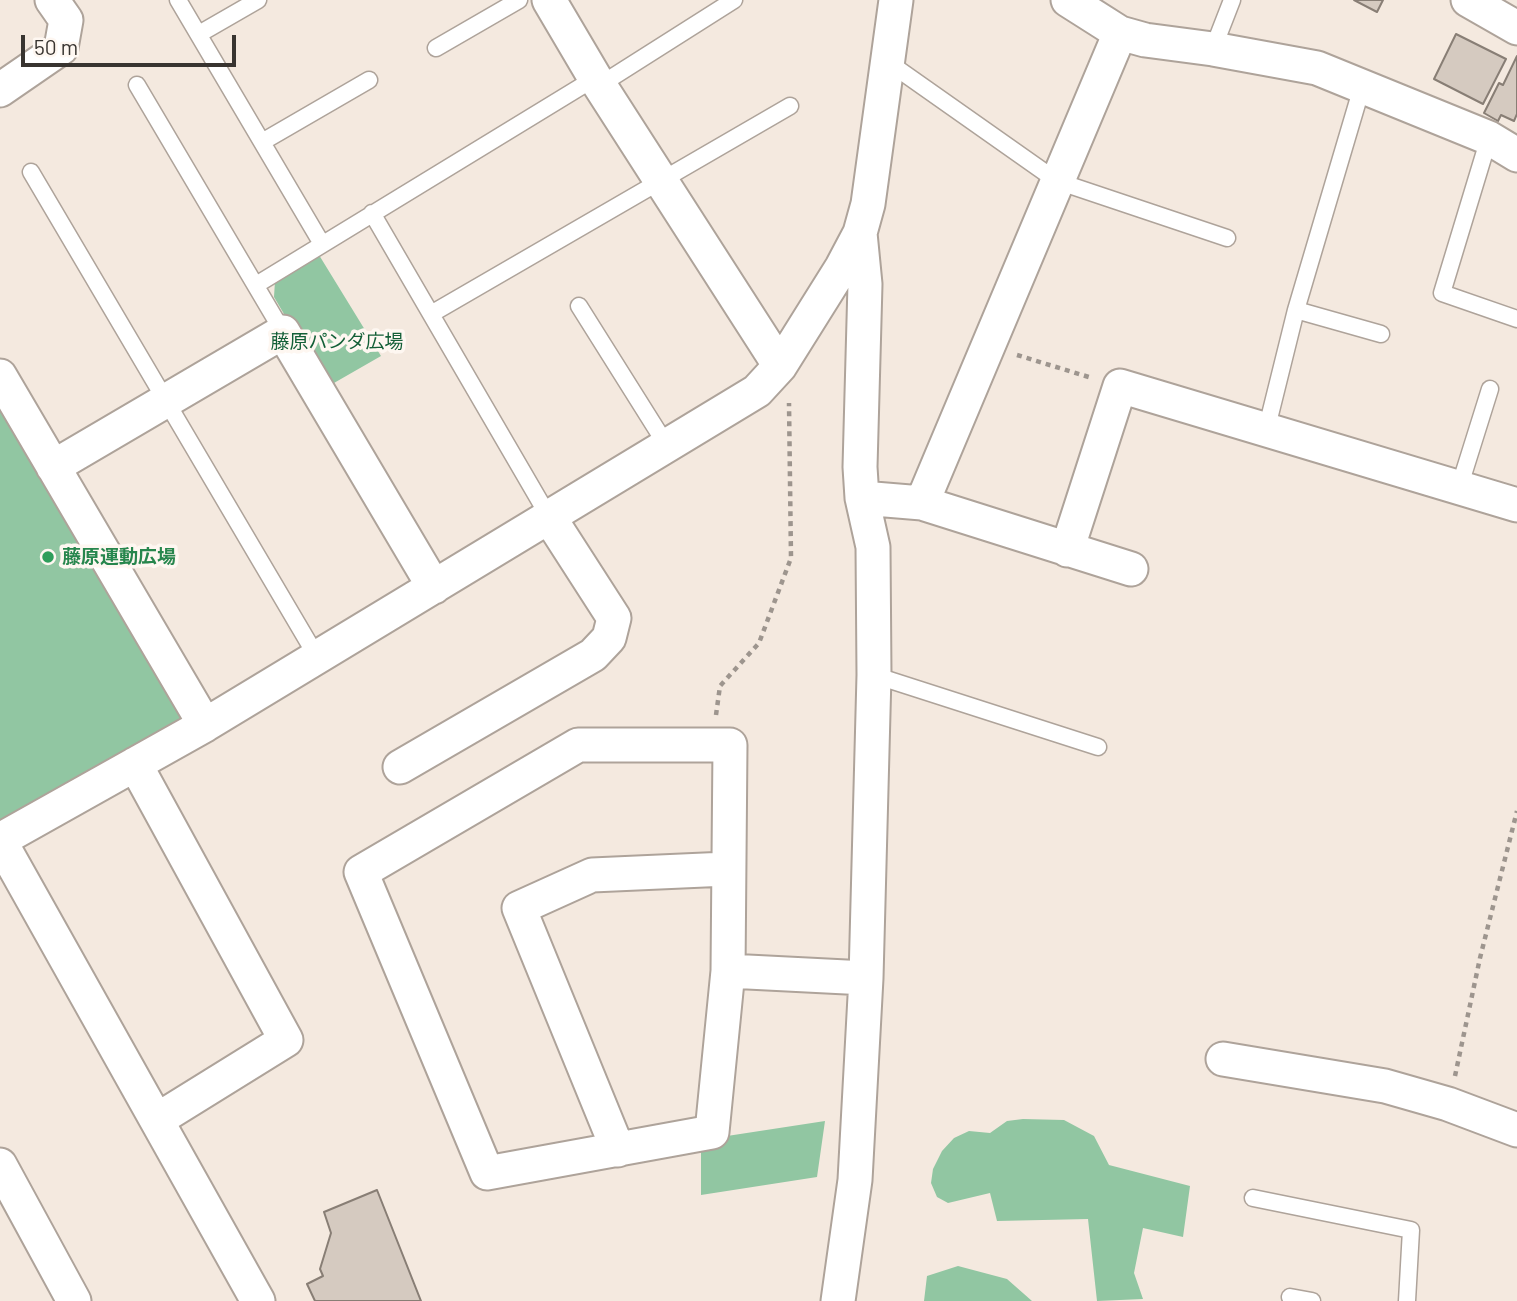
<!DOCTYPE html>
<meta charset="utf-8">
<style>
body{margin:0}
#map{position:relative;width:1517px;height:1301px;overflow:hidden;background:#f4e9df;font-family:Barlow,sans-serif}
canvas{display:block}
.scale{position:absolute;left:21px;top:35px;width:215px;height:32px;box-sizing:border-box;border:4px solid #383430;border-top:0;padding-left:9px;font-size:21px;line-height:24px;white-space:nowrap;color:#383430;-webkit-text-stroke:5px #fef7f1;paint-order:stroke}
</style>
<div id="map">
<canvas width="1517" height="1301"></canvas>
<div class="scale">50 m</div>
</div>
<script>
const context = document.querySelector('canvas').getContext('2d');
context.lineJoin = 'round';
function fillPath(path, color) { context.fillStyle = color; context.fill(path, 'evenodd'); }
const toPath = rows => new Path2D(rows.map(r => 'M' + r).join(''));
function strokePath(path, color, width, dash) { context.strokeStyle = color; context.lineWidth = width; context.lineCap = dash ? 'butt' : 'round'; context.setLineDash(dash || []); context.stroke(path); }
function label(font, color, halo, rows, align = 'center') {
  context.font = font + ' Barlow,"Noto Sans JP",sans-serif'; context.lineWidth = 7; context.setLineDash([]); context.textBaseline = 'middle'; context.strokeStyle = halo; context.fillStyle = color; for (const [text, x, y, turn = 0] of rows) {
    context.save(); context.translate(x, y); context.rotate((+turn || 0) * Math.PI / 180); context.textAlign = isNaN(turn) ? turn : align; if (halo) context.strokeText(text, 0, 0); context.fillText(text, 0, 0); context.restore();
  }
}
fillPath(toPath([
 [319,255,381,356,327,387,274,297,275,281],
 [0,395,192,719,0,827],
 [1023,1119,1064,1120,1094,1136,1109,1165,1190,1186,1183,1237,1143,1228,1134,1273,1143,1299,1097,1301,1088,1219,997,1221,990,1193,948,1203,937,1197,931,1183,933,1169,942,1151,954,1138,969,1131,990,1133,1007,1121],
 [825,1121,817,1177,701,1195,701,1140],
 [958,1266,1007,1279,1032,1301,924,1301,927,1276]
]), '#91c6a2');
const building = toPath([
 [1354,0,1383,0,1377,12,1354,0],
 [1456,34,1506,59,1483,104,1434,79,1456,34],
 [1517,56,1517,114,1514,121,1501,115,1498,121,1484,113,1499,83,1503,85,1517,56],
 [377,1190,421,1301,315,1301,307,1284,323,1276,320,1269,331,1233,324,1212,377,1190]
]);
fillPath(building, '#d5cac0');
strokePath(building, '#887e75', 2);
const lane = toPath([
 [178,0,322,244],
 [199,34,258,0],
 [436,48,519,0],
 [1213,49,1232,0],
 [888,62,1057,181,1227,238],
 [137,85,283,332],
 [600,85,734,0],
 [1489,138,1442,293,1517,319],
 [262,142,369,80],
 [31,172,317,657],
 [372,213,549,517],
 [256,285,595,78],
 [579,306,667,446],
 [1296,310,1362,87],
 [431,314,790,106],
 [1266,431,1296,310,1381,334],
 [1459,488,1490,389],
 [874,675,1098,747],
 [1253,1198,1411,1230,1407,1301],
 [1290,1297,1312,1301]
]);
const street = toPath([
 [549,0,595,78,780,366],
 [1068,0,1120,33,1145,40,1213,49,1317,68,1489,138,1517,155],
 [1468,0,1517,28],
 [0,90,61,48,66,20,52,0],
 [0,376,205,725,757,391,780,366,842,267,860,233,868,204,896,0],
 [53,467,283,332,434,587],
 [862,498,922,503,1131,569],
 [922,503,1120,33],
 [1067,550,1120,386,1517,505],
 [135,764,286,1040,157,1120],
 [400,767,593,655,609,638,614,618,549,517],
 [0,840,205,725],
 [0,841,258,1301],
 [728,971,712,1132,487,1173,361,872,578,745,730,745,728,971,866,978],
 [1223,1059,1385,1086,1448,1104,1517,1130],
 [618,1150,519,908,592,875,727,869],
 [0,1165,74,1301],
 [838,1301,855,1180,866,978,874,675,873,547,862,498,860,467,865,284,860,233]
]);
strokePath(lane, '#aea39a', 19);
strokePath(street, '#aea39a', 37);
strokePath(toPath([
 [1017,355,1092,378],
 [716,715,720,686,759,643,791,558,789,403],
 [1455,1076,1480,958,1517,811]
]), '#9d958e', 4.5, [5, 5]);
strokePath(lane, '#fff', 16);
strokePath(street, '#fff', 33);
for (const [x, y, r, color] of [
 [48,557,7,"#2e9e5b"]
]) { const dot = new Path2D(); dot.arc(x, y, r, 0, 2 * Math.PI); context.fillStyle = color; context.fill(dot); strokePath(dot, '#fef7f1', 2.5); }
label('19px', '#135f37', '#fef7f1', [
 ["藤原パンダ広場",337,342]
]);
label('bold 19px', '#27864d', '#fef7f1', [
 ["藤原運動広場",62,557]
], 'left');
</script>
